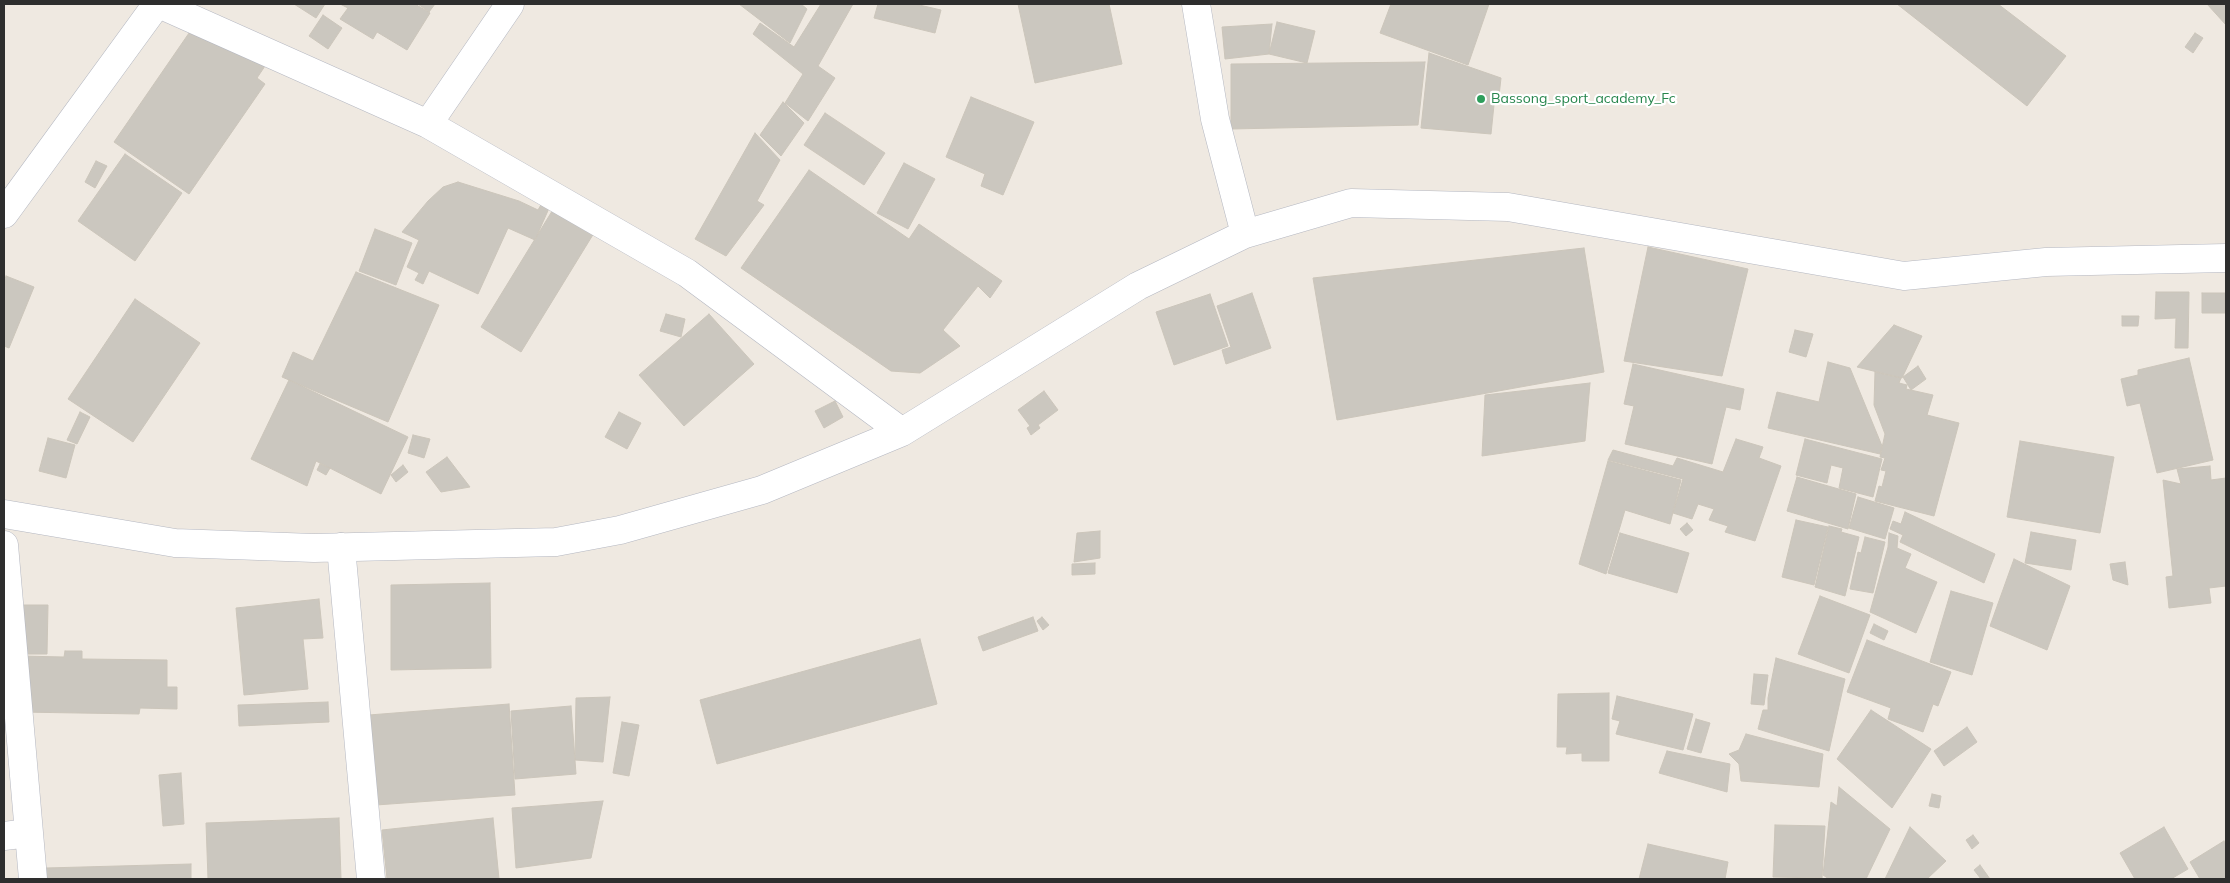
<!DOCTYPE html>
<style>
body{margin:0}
#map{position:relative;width:2230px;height:883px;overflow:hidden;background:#efe9e1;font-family:Mulish,sans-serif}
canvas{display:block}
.frame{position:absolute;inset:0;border:5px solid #2e2e2e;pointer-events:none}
</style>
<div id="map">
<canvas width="2230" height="883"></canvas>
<div class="frame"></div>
</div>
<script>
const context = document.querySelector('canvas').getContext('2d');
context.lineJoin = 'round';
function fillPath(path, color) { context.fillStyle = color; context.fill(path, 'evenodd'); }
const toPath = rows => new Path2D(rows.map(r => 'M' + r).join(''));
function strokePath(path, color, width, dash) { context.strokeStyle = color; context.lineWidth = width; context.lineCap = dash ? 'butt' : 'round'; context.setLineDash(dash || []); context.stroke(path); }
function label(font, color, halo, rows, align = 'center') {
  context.font = font + ' Mulish,sans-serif'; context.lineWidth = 4.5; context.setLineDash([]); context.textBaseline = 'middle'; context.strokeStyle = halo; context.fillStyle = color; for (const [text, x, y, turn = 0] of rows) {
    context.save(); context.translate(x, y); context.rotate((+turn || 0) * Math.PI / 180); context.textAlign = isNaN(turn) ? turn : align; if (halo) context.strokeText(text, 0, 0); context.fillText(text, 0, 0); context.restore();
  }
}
const building = toPath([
 [294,4,325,4,316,18,294,4],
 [340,4,415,4,430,13,407,50,377,32,373,39,340,19,348,8,340,4],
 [418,4,435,4,429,12,418,4],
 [739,4,801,4,807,9,790,43,739,4],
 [821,4,853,4,818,66,835,78,808,121,785,103,803,74,753,34,760,23,794,47,821,4],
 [878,4,915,4,941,10,935,33,874,18,878,4],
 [1018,4,1109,4,1122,64,1035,83,1018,4],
 [1391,4,1489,4,1468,65,1380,33,1391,4],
 [1897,4,1998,4,2066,56,2027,106,1897,4],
 [2207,4,2226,4,2226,25,2207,4],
 [323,15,342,28,328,49,309,36,323,15],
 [198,20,271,57,257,78,265,84,189,194,114,142,198,20],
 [1277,22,1315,31,1307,63,1269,54,1277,22],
 [1272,24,1269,54,1225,59,1222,27,1272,24],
 [2195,33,2203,38,2193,53,2185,47,2195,33],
 [1429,53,1501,78,1499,96,1495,95,1491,134,1421,128,1429,53],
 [1425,62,1418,125,1231,129,1231,64,1425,62],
 [971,97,1034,122,1003,195,981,186,985,174,946,157,971,97],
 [783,102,804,123,781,156,760,135,783,102],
 [825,113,885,153,864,185,804,145,825,113],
 [755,133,780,160,757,201,764,205,726,256,695,239,755,133],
 [125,154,182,193,135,261,78,221,125,154],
 [96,161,107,166,95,188,85,182,96,161],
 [904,163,935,179,908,229,877,213,904,163],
 [809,170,909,239,919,224,1002,281,990,298,978,286,943,330,960,346,920,373,891,371,741,268,809,170],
 [458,182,519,201,538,210,542,203,550,206,535,240,508,228,478,294,429,271,423,284,415,280,419,273,407,267,419,240,402,232,428,201,443,187,458,182],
 [554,208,594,233,521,352,481,327,554,208],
 [375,229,412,243,396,285,359,271,375,229],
 [1648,247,1748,269,1722,376,1624,361,1648,247],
 [1584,248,1604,372,1337,420,1313,278,1584,248],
 [356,272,439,305,388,422,282,377,293,352,313,361,356,272],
 [6,276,34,287,9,348,4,346,4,282,6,276],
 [2156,292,2189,292,2188,348,2175,348,2176,318,2155,319,2156,292],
 [1252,293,1271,348,1226,364,1222,350,1231,347,1217,306,1252,293],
 [2202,293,2225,293,2225,313,2202,313,2202,293],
 [1210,294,1228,346,1174,365,1156,312,1210,294],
 [135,299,200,343,133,442,68,399,135,299],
 [666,314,685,319,681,337,660,331,666,314],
 [709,314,754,364,684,426,639,375,709,314],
 [2122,316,2139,316,2138,326,2122,326,2122,316],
 [1894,325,1922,336,1902,378,1857,367,1894,325],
 [1795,330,1813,334,1806,357,1789,352,1795,330],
 [2189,358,2213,460,2157,473,2140,403,2127,406,2121,379,2138,375,2138,370,2189,358],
 [1828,362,1850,368,1882,446,1880,454,1768,428,1777,392,1819,402,1828,362],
 [1633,364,1744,389,1740,410,1726,407,1712,464,1625,444,1634,406,1624,404,1633,364],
 [1918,366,1926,379,1911,390,1903,377,1918,366],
 [1875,372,1901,378,1899,383,1907,385,1906,389,1933,395,1927,415,1959,423,1934,516,1875,501,1879,486,1882,487,1886,471,1881,470,1885,458,1880,457,1885,434,1874,405,1875,372],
 [289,380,408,437,381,494,316,461,307,486,251,459,289,380],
 [1590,383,1585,441,1482,456,1485,395,1590,383],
 [1044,391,1058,410,1038,425,1040,428,1031,435,1027,428,1030,426,1018,410,1044,391],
 [835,401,843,417,824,428,815,411,835,401],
 [80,412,90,417,77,444,67,440,80,412],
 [619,412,641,423,627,449,605,437,619,412],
 [413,435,430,439,424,458,408,453,413,435],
 [48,438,75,445,66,478,39,471,48,438],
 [1736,439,1763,447,1759,458,1781,466,1755,541,1725,532,1728,526,1709,520,1714,509,1698,504,1692,519,1673,513,1683,479,1608,460,1613,450,1673,466,1677,458,1723,472,1736,439],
 [1805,439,1882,459,1873,497,1839,488,1843,468,1831,465,1827,483,1796,475,1805,439],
 [2020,441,2114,457,2100,533,2007,517,2020,441],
 [447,457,470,487,441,492,426,472,447,457],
 [1608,461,1681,480,1670,524,1625,510,1606,574,1579,564,1608,461],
 [320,464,330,468,326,475,317,470,320,464],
 [403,465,408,472,396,482,391,475,403,465],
 [2210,466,2211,480,2226,478,2226,586,2209,588,2211,603,2169,608,2166,577,2173,576,2163,480,2181,484,2177,469,2210,466],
 [1797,477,1856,494,1848,529,1787,511,1797,477],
 [1858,497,1894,508,1885,539,1849,528,1858,497],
 [1905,512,1995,554,1984,583,1900,542,1903,535,1890,529,1893,521,1901,524,1905,512],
 [1796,520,1828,527,1814,585,1782,577,1796,520],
 [1687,523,1693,530,1686,536,1680,529,1687,523],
 [1829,526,1842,529,1841,532,1859,537,1845,596,1815,587,1829,526],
 [1100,531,1100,558,1074,562,1077,533,1100,531],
 [2031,532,2076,540,2071,570,2025,563,2031,532],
 [1620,533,1689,553,1677,593,1608,573,1620,533],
 [1889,533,1898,536,1897,548,1911,554,1905,568,1937,582,1916,633,1870,612,1888,547,1889,533],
 [1865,537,1885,542,1873,593,1850,589,1858,552,1861,553,1865,537],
 [2014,559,2070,586,2047,650,1990,626,2014,559],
 [2125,562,2128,585,2113,580,2110,564,2125,562],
 [1095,563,1095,574,1072,575,1072,564,1095,563],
 [490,583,491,668,391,670,391,585,490,583],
 [1951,591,1993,603,1972,675,1930,662,1951,591],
 [1820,596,1870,615,1849,673,1798,654,1820,596],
 [319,599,323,638,303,639,308,689,244,695,236,608,319,599],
 [20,605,48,605,47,654,20,654,20,605],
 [1033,617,1038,631,983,651,978,637,1033,617],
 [1042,617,1049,625,1043,630,1037,621,1042,617],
 [1874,624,1888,631,1884,640,1870,633,1874,624],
 [920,639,937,704,717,764,700,700,920,639],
 [1867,640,1951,672,1938,706,1933,704,1923,732,1888,719,1891,708,1847,692,1867,640],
 [65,651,82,651,82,659,167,660,167,687,177,687,177,709,140,708,139,714,19,712,21,656,64,657,65,651],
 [1776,658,1845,679,1829,751,1758,729,1763,710,1768,710,1768,698,1776,658],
 [1754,674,1768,675,1764,705,1751,704,1754,674],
 [1609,693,1609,761,1582,761,1582,753,1566,754,1567,747,1557,747,1558,694,1609,693],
 [1617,696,1693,714,1683,750,1616,734,1620,721,1612,719,1617,696],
 [610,697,603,762,575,760,576,698,610,697],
 [328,702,329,722,239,726,238,705,328,702],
 [509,704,515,795,376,805,369,715,509,704],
 [571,706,576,774,515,779,511,711,571,706],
 [1871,710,1931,749,1892,808,1837,759,1871,710],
 [1696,719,1710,723,1701,753,1687,749,1696,719],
 [622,722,639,725,629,776,613,773,622,722],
 [1967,727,1977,742,1944,766,1934,751,1967,727],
 [1746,734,1823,754,1819,787,1741,781,1739,764,1729,754,1739,750,1746,734],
 [1667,751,1730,764,1727,792,1659,773,1667,751],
 [181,773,184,824,163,826,159,775,181,773],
 [1839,787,1890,829,1866,879,1829,879,1823,875,1831,802,1837,806,1839,787],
 [1932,794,1941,796,1939,808,1929,806,1932,794],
 [603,801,591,858,516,868,512,808,603,801],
 [339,818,341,879,208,879,206,823,339,818],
 [493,818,499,879,387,879,382,830,493,818],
 [1775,825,1825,826,1822,878,1773,877,1775,825],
 [1910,827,1946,861,1927,879,1885,879,1910,827],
 [2164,827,2188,869,2171,879,2135,879,2120,853,2164,827],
 [1973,835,1979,843,1972,849,1966,840,1973,835],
 [2224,841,2226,845,2226,879,2200,879,2190,862,2224,841],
 [1648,844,1728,862,1725,879,1639,879,1648,844],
 [191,864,191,879,46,879,46,868,191,864],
 [1980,865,1990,879,1981,879,1974,870,1980,865]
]);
fillPath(building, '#cbc7bf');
strokePath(building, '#cbc5ba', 1);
const minor = toPath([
 [159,4,428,124,687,273,902,432],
 [1196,4,1215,119,1245,234],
 [428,124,510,4],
 [4,214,157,4],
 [4,514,175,543,314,548,556,542,620,530,762,490,902,432,1138,286,1245,234,1351,203,1508,207,1904,276,2046,262,2226,258],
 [4,545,33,879],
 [341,547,371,879],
 [4,836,29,833]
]);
strokePath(minor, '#b4b7c1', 29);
strokePath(minor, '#fff', 28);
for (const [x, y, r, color] of [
 [1481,99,5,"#2e9e5b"]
]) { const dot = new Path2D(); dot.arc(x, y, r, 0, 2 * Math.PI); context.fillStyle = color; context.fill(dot); strokePath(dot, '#fff', 2); }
label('14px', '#27864d', '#fff', [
 ["Bassong_sport_academy_Fc",1491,99]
], 'left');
</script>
